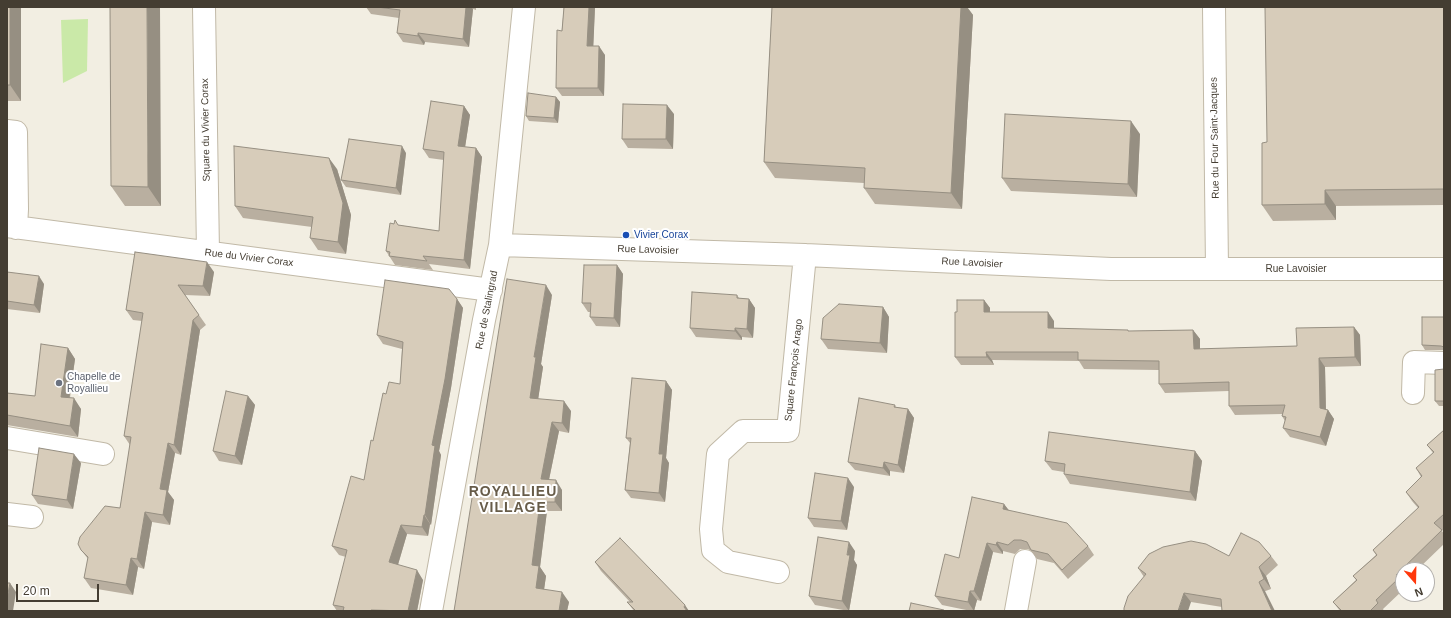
<!DOCTYPE html>
<meta charset="utf-8">
<style>
body{margin:0}
#map{position:relative;width:1451px;height:618px;overflow:hidden;background:#f2eee2;font-family:Arial,sans-serif}
canvas{display:block}
.frame{position:absolute;inset:0;border:8px solid #443d32;pointer-events:none}
.north{position:absolute;left:1395px;top:562px;width:40px;height:40px;box-sizing:border-box;background:#fff;border:1px solid #b4b1ad;border-radius:50%;rotate:160deg;font-size:11px;font-weight:700;line-height:16px;text-align:center;color:#443d32}
.north::after{content:'';display:block;margin:auto;width:14px;height:18px;background:#ff380c;clip-path:polygon(50% 0,100% 100%,50% 72%,0 100%)}
.scale{position:absolute;left:16px;top:584px;width:83px;height:18px;box-sizing:border-box;border:2px solid #443d32;border-top:0;padding-left:5px;font-size:12px;line-height:14px;white-space:nowrap;color:#443d32;-webkit-text-stroke:3px #fff;paint-order:stroke}
</style>
<div id="map">
<canvas width="1451" height="618"></canvas>
<div class="frame"></div>
<div class="north">N</div>
<div class="scale">20 m</div>
</div>
<script>
const context = document.querySelector('canvas').getContext('2d');
context.lineJoin = 'round';
function fillPath(path, color) { context.fillStyle = color; context.fill(path, 'evenodd'); }
const toPath = rows => new Path2D(rows.map(r => 'M' + r).join(''));
function strokePath(path, color, width, dash) { context.strokeStyle = color; context.lineWidth = width; context.lineCap = dash ? 'butt' : 'round'; context.setLineDash(dash || []); context.stroke(path); }
function label(font, color, halo, rows, align = 'center') {
  context.font = font + ' Arial,sans-serif'; context.lineWidth = 4; context.setLineDash([]); context.textBaseline = 'middle'; context.strokeStyle = halo; context.fillStyle = color; for (const [text, x, y, turn = 0] of rows) {
    context.save(); context.translate(x, y); context.rotate((+turn || 0) * Math.PI / 180); context.textAlign = isNaN(turn) ? turn : align; if (halo) context.strokeText(text, 0, 0); context.fillText(text, 0, 0); context.restore();
  }
}
fillPath(toPath([
 [88,19,87,71,63,83,61,20]
]), '#cae9a8');
const minor = toPath([
 [204,7,208,252],
 [1214,7,1217,269],
 [7,131,16,132,17,209,16,228],
 [7,226,491,290],
 [500,245,805,255,1111,269,1444,269],
 [1413,393,1414,362,1444,363],
 [7,438,103,454],
 [7,514,32,517],
 [778,572,728,562,713,550,711,529,718,454,743,431,788,431,805,255],
 [431,611,484,320,500,245,524,7],
 [1016,611,1025,561]
]);
strokePath(minor, '#c1b9a7', 24);
strokePath(minor, '#fff', 22);
fillPath(toPath([
 [7,7,21,7,21,101,7,101],
 [110,7,161,206,125,206,111,186],
 [366,7,476,7,476,10,473,9,469,47,425,42,424,45,403,42,397,33,399,18,371,14],
 [564,7,595,7,593,46,605,55,604,96,562,96,556,88],
 [772,7,967,7,973,15,962,209,875,204,864,188,864,183,775,178,764,162],
 [1444,7,1444,205,1336,206,1336,220,1273,221,1262,205,1267,142],
 [556,97,560,102,558,123,529,121,526,116],
 [464,106,470,115,465,147,476,148,482,157,470,269,429,264,433,270,395,265,386,251,398,225,439,231,444,160,429,158,423,149],
 [674,114,673,149,628,148,622,139],
 [1140,134,1137,197,1011,191,1002,178],
 [406,153,401,195,346,187,341,180],
 [337,169,351,215,346,254,318,250,310,238,312,227,243,218,235,206],
 [135,252,214,272,210,296,185,295,206,325,200,330,181,455,175,453,168,492,174,500,170,525,152,522,144,569,138,567,133,595,91,588,84,578,88,559,81,550,120,508,130,445,124,436,142,321,133,320,126,310],
 [617,265,623,274,620,327,596,326,590,317,590,312,588,312,582,303],
 [7,272,44,284,40,313,7,309],
 [552,295,541,364,543,367,538,399,571,411,569,433,559,431,549,480,562,490,562,511,547,511,540,567,546,576,544,589,569,602,567,611,454,611],
 [737,295,739,298,749,299,755,308,753,338,742,337,742,340,696,337,690,328],
 [457,299,463,308,451,388,439,451,441,455,431,525,430,524,428,536,407,534,398,565,423,580,417,611,337,611,333,605,346,557,339,555,332,546,364,480,373,441,386,394,400,384,402,349,383,344,377,335],
 [984,300,990,308,990,312,1054,321,1054,328,1129,331,1193,330,1200,339,1200,349,1297,346,1354,327,1360,335,1361,366,1325,367,1326,410,1328,410,1334,419,1326,446,1290,437,1283,428,1285,421,1282,416,1282,414,1235,415,1229,406,1229,391,1165,393,1159,384,1159,370,1084,369,1079,361,992,360,994,365,961,365,955,357,957,312],
 [883,307,889,317,887,353,828,349,821,339],
 [1444,317,1444,350,1425,350,1422,345],
 [68,348,75,359,70,398,81,409,78,437,7,425,7,393,35,396],
 [1444,369,1444,406,1439,406,1435,401],
 [666,381,672,390,666,458,669,463,665,502,631,498,625,490,630,443,626,438],
 [248,396,255,405,242,465,219,461,213,451],
 [895,405,896,407,908,409,914,418,904,473,890,471,890,476,855,470,848,462],
 [1444,430,1444,529,1442,531,1444,534,1444,544,1417,570,1403,570,1403,583,1402,584,1403,585,1403,590,1383,609,1384,611,1340,611,1333,602,1356,580,1353,576,1376,555,1373,550,1418,508,1412,501,1406,492,1421,477,1416,468,1433,453,1427,445],
 [1195,451,1202,461,1196,501,1070,484,1064,474,1064,472,1052,470,1045,461],
 [81,463,73,509,38,504,32,495],
 [854,487,847,530,814,527,808,518],
 [1004,504,1009,511,1088,546,1094,555,1068,579,1054,563,1037,559,1031,551,1028,549,1020,549,1015,554,1003,551,1003,554,993,552,981,601,977,600,974,611,971,611,942,605,935,596,959,558],
 [855,551,854,560,857,565,849,611,815,605,809,596],
 [1229,556,1271,556,1278,565,1266,576,1271,589,1222,607,1191,602,1144,577,1138,568],
 [595,562,689,611,634,611,627,602,630,602,601,571]
]), '#b9afa0');
fillPath(toPath([
 [10,7,21,7,21,101,10,85],
 [147,7,160,7,161,206,148,187],
 [466,7,471,7,473,9,469,47,463,39],
 [589,7,595,7,593,55,587,46],
 [961,7,967,7,973,15,962,209,951,193],
 [418,33,425,42,424,45,418,36],
 [599,46,605,55,604,96,598,88],
 [556,97,560,102,558,123,554,118],
 [667,105,674,114,673,149,666,139],
 [464,106,470,115,464,154,458,146],
 [1131,121,1140,134,1137,197,1128,184],
 [402,146,406,153,401,195,396,188],
 [476,148,482,157,470,269,464,260],
 [329,158,337,169,351,215,346,254,338,242],
 [1325,190,1336,206,1336,220,1325,204],
 [207,262,214,272,210,296,203,286],
 [617,265,623,274,620,327,614,318],
 [39,276,44,284,40,313,34,305],
 [546,285,552,295,541,364,543,367,537,407,530,398,534,357],
 [457,299,463,308,451,388,439,451,441,455,431,525,425,515,432,445],
 [749,299,755,308,753,338,747,329],
 [984,300,990,308,990,321,984,312],
 [883,307,889,317,887,353,880,343],
 [1048,312,1054,321,1054,337,1048,328],
 [193,320,200,330,181,455,174,445],
 [1354,327,1360,335,1361,366,1355,357],
 [735,328,742,337,742,340,735,331],
 [1193,330,1200,339,1200,358,1194,349],
 [68,348,75,359,68,407,61,397],
 [986,352,992,360,994,365,987,357],
 [1319,358,1325,367,1326,415,1328,410,1334,419,1326,446,1320,437,1320,408],
 [666,381,672,390,666,458,669,463,665,502,659,493,659,454],
 [248,396,255,405,242,465,235,456],
 [74,398,81,409,78,437,70,426],
 [564,401,571,411,569,433,562,423],
 [908,409,914,418,904,473,898,465],
 [552,422,559,431,547,489,541,479],
 [168,443,175,453,168,492,174,500,170,525,163,515,160,489],
 [1195,451,1202,461,1196,501,1190,492],
 [74,454,81,463,73,509,67,500],
 [884,462,890,471,890,476,883,468],
 [848,478,854,487,847,530,841,521],
 [556,480,562,490,562,511,555,502],
 [540,502,547,511,540,567,546,576,543,597,536,588,532,565],
 [1004,504,1011,513,1003,509],
 [145,512,152,522,144,569,137,559],
 [424,515,430,524,428,536,422,527],
 [401,525,407,534,396,571,389,562],
 [849,542,855,551,854,560,857,565,849,611,842,601,847,555],
 [997,542,1003,551,1003,554,996,545],
 [987,543,993,552,981,601,974,591],
 [131,558,138,567,133,595,126,585],
 [1259,567,1266,576,1271,589,1264,579],
 [417,570,423,580,417,611,408,611],
 [1259,582,1265,591,1275,611,1272,611],
 [10,583,16,592,13,611,7,611,7,599],
 [970,591,977,600,974,611,968,602],
 [562,592,569,602,567,611,559,611],
 [1184,593,1191,602,1188,611,1178,611],
 [685,605,689,611,687,611,684,607]
]), '#968f82');
const building = toPath([
 [7,7,10,7,10,85,7,85,7,7],
 [110,7,147,7,148,187,111,186,110,7],
 [377,7,466,7,463,39,418,33,418,36,397,33,400,10,377,7],
 [564,7,589,7,587,46,599,46,598,88,556,88,557,30,562,31,564,7],
 [772,7,961,7,951,193,864,188,865,168,764,162,772,7],
 [1265,7,1444,7,1444,189,1325,190,1325,204,1262,205,1262,143,1267,142,1265,7],
 [528,93,556,97,554,118,526,116,528,93],
 [431,101,464,106,458,146,476,148,464,260,423,256,427,261,389,256,390,252,386,251,390,223,394,224,395,220,398,225,439,231,444,152,423,149,431,101],
 [623,104,667,105,666,139,622,139,623,104],
 [1005,114,1131,121,1128,184,1002,178,1005,114],
 [349,139,402,146,396,188,341,180,349,139],
 [234,146,329,158,343,203,338,242,310,238,313,217,235,206,234,146],
 [135,252,207,262,203,286,178,285,199,315,193,320,174,445,168,443,160,489,167,490,163,515,145,512,137,559,131,558,126,585,84,578,88,557,81,550,78,544,80,537,105,506,120,508,131,437,124,436,143,313,126,310,135,252],
 [584,265,617,265,614,318,590,317,591,303,582,303,584,265],
 [7,272,39,276,34,305,7,301,7,272],
 [507,279,546,285,534,357,536,357,530,398,564,401,562,423,552,422,541,479,556,480,555,502,540,502,532,565,539,566,536,588,562,592,559,611,454,611,507,279],
 [385,280,449,289,457,299,445,379,432,445,435,446,425,515,424,515,422,527,401,525,389,562,417,570,408,611,371,610,371,611,343,611,344,607,333,605,347,550,332,546,351,476,364,480,371,440,373,441,383,393,386,394,389,382,400,384,403,342,377,335,385,280],
 [692,292,737,295,737,298,749,299,747,329,735,328,735,331,690,328,692,292],
 [957,300,984,300,984,312,1048,312,1048,328,1128,330,1128,331,1193,330,1194,349,1297,346,1296,328,1354,327,1355,357,1319,358,1320,408,1328,410,1320,437,1283,428,1286,417,1282,416,1285,405,1229,406,1229,382,1159,384,1159,361,1078,360,1078,352,986,352,987,357,955,357,955,312,957,312,957,300],
 [839,304,883,307,880,343,821,339,823,318,839,304],
 [1422,317,1444,317,1444,347,1441,346,1422,345,1422,317],
 [41,344,68,348,61,397,74,398,70,426,7,415,7,393,35,396,41,344],
 [1444,369,1444,401,1435,401,1435,370,1444,369],
 [632,378,666,381,659,454,663,454,659,493,625,490,631,438,626,438,632,378],
 [226,391,248,396,235,456,213,451,226,391],
 [859,398,895,405,894,407,908,409,898,465,884,462,883,468,848,462,859,398],
 [1444,430,1444,514,1434,523,1442,530,1396,575,1399,578,1376,600,1378,603,1370,611,1342,611,1333,602,1357,580,1353,576,1377,555,1373,550,1419,507,1406,492,1422,476,1416,468,1434,452,1427,445,1444,430],
 [1049,432,1195,451,1190,492,1064,474,1065,464,1045,461,1049,432],
 [39,448,74,454,67,500,32,495,39,448],
 [815,473,848,478,841,521,808,518,815,473],
 [972,497,1004,504,1003,509,1067,523,1088,546,1062,570,1048,554,1031,550,1027,542,1021,540,1014,540,1008,545,997,542,996,545,987,543,974,591,970,591,968,602,935,596,945,554,959,558,972,497],
 [1241,533,1259,542,1271,556,1259,567,1264,579,1259,582,1272,611,1222,611,1221,599,1184,593,1178,611,1124,611,1124,608,1128,596,1146,574,1138,568,1149,554,1163,547,1191,541,1206,544,1229,556,1241,533],
 [818,537,849,542,847,555,850,555,842,601,809,596,818,537],
 [620,538,685,605,684,607,687,611,636,611,627,602,633,602,595,562,620,538],
 [7,583,10,583,7,599,7,583],
 [911,603,944,610,944,611,909,611,911,603]
]);
fillPath(building, '#d7ccba');
strokePath(building, '#968f82', 1);
for (const [x, y, r, color] of [
 [626,235,4,"#1a4fb4"],
 [59,383,4,"#6b7280"]
]) { const dot = new Path2D(); dot.arc(x, y, r, 0, 2 * Math.PI); context.fillStyle = color; context.fill(dot); strokePath(dot, '#fff', 1.5); }
label('10px', '#443d32', '#fff', [
 ["Square du Vivier Corax",206,130,-91],
 ["Rue du Four Saint-Jacques",1215,138,-91],
 ["Rue Lavoisier",648,250,2],
 ["Rue du Vivier Corax",249,258,7],
 ["Rue Lavoisier",972,263,3],
 ["Rue Lavoisier",1296,269],
 ["Rue de Stalingrad",487,310,-79],
 ["Square François Arago",794,370,-84]
]);
label('10px', '#164399', '#fff', [
 ["Vivier Corax",634,235]
], 'left');
label('10px', '#5b616d', '#fff', [
 ["Chapelle de",67,377],
 ["Royallieu",67,389]
], 'left');
context.letterSpacing = '1px';
label('bold 14px', '#675c49', '#fff', [
 ["ROYALLIEU",513,492],
 ["VILLAGE",513,508]
]);
context.letterSpacing = '0px';
</script>
